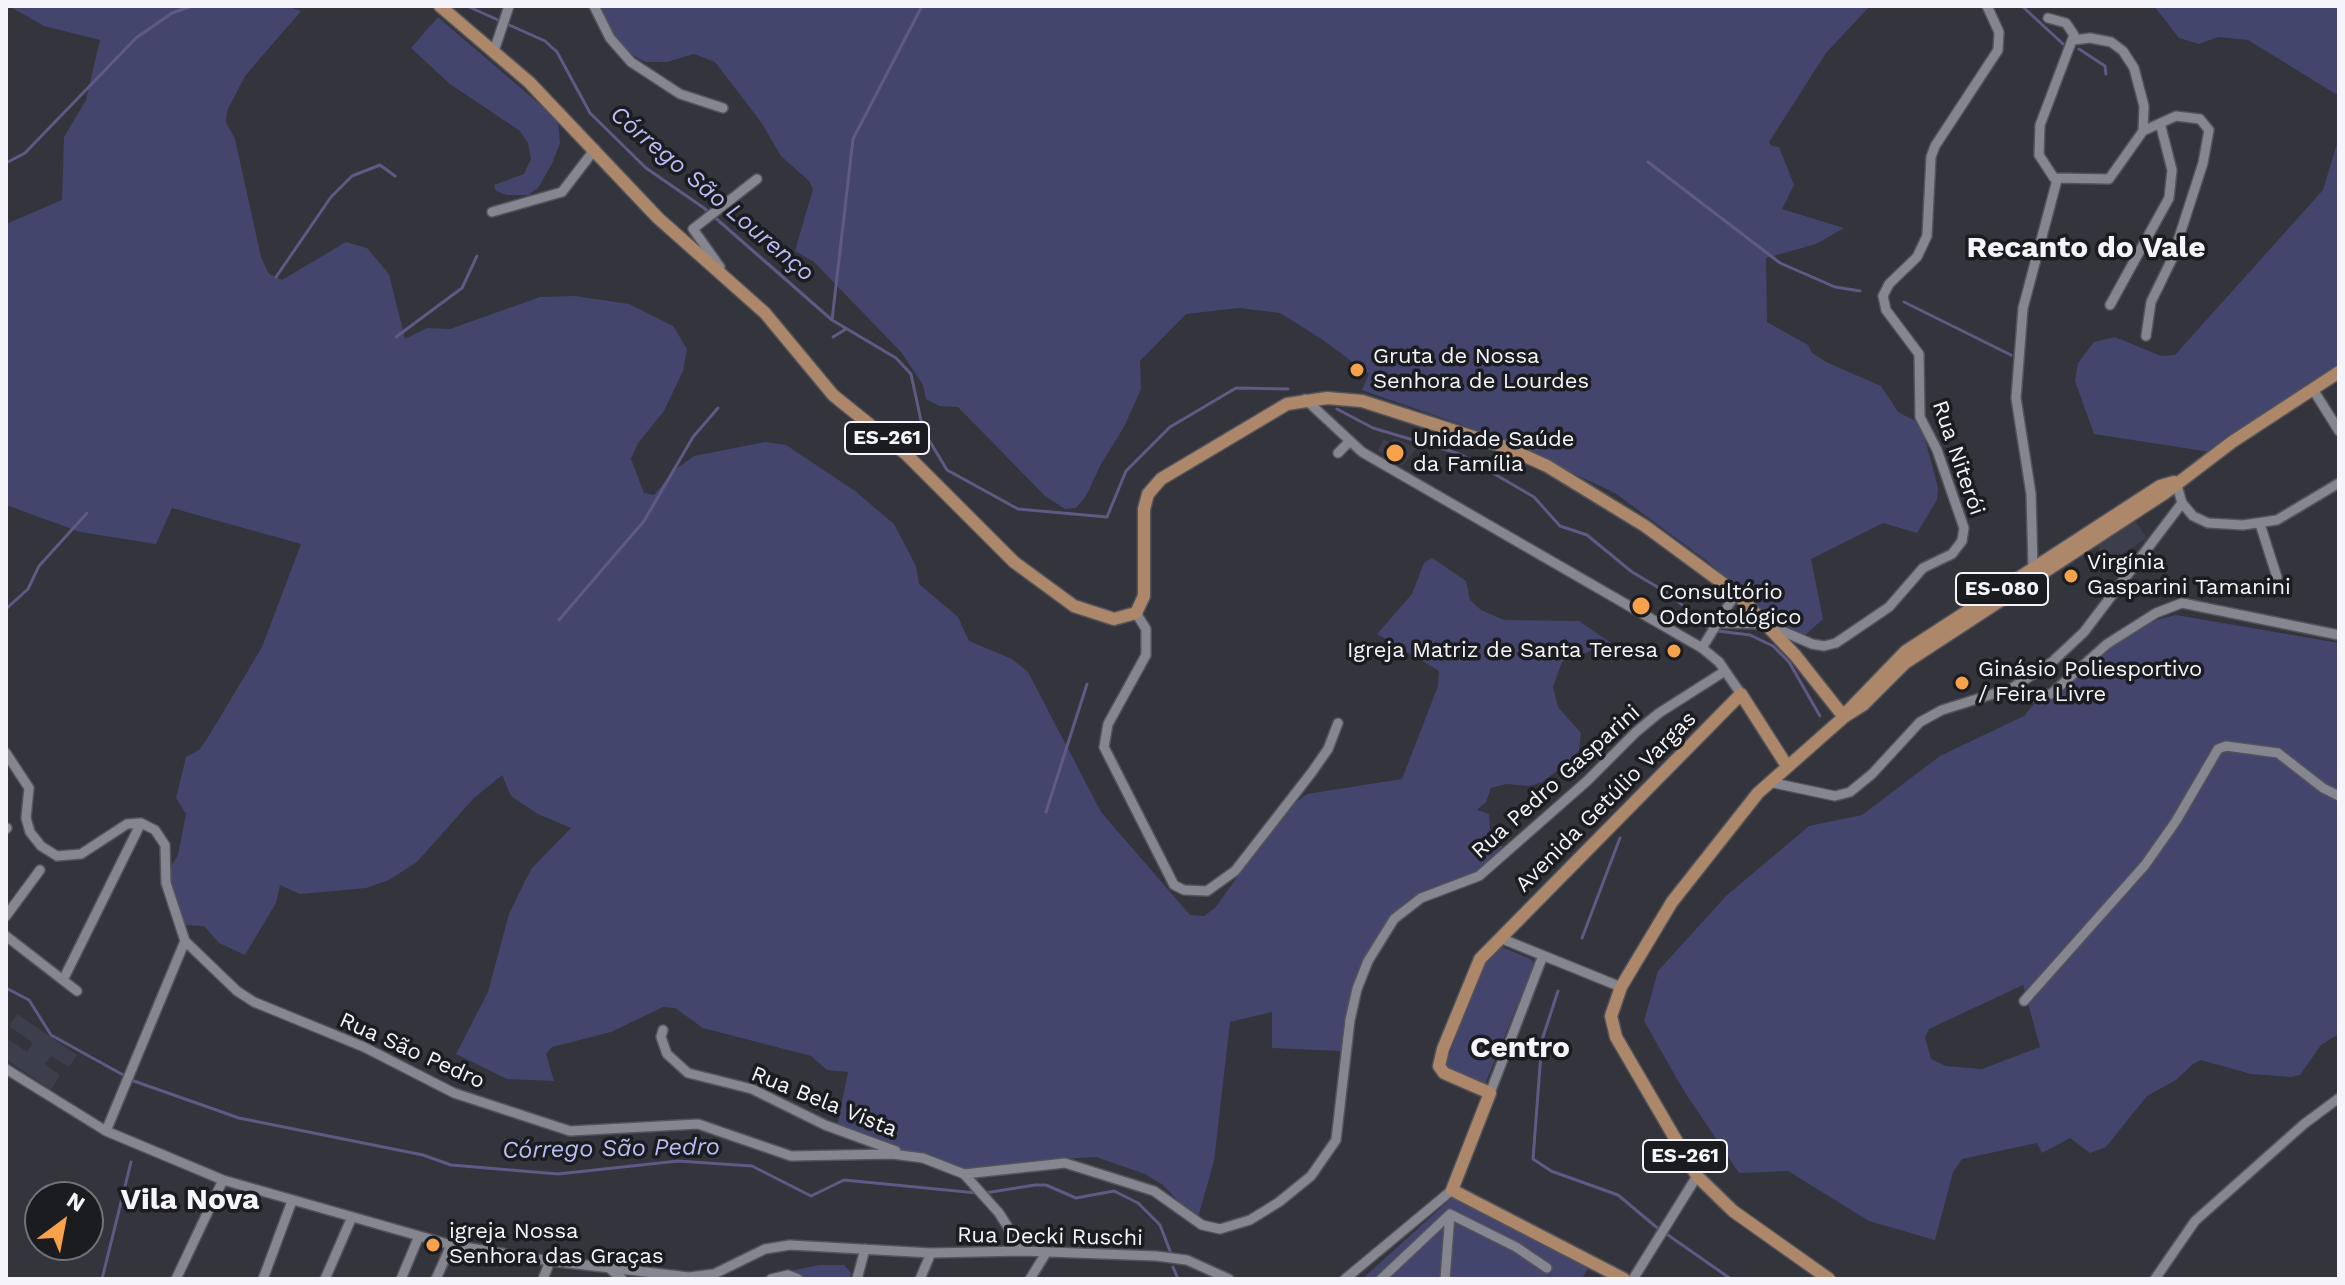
<!DOCTYPE html>
<meta charset="utf-8">
<style>
body{margin:0}
#map{position:relative;width:2345px;height:1285px;overflow:hidden;background:#33343c;font-family:"Work Sans",sans-serif}
canvas{display:block}
.frame{position:absolute;inset:0;border:8px solid #f4f4fa;pointer-events:none}
.north{position:absolute;left:24px;top:1181px;width:80px;height:80px;box-sizing:border-box;background:#1b1c1f;border:2px solid #727277;border-radius:50%;rotate:32deg;font-size:22px;font-weight:700;line-height:32px;text-align:center;color:#f4f4fa}
.north::after{content:'';display:block;margin:auto;width:28px;height:36px;background:#f8a14b;clip-path:polygon(50% 0,100% 100%,50% 72%,0 100%)}
</style>
<div id="map">
<canvas width="2345" height="1285"></canvas>
<div class="frame"></div>
<div class="north">N</div>
</div>
<script>
const context = document.querySelector('canvas').getContext('2d');
context.lineJoin = 'round';
function fillPath(path, color) { context.fillStyle = color; context.fill(path, 'evenodd'); }
const toPath = rows => new Path2D(rows.map(r => 'M' + r).join(''));
function strokePath(path, color, width, dash) { context.strokeStyle = color; context.lineWidth = width; context.lineCap = dash ? 'butt' : 'round'; context.setLineDash(dash || []); context.stroke(path); }
function label(font, color, halo, rows, align = 'center') {
  context.font = font + ' "Work Sans",sans-serif'; context.lineWidth = 7; context.setLineDash([]); context.textBaseline = 'middle'; context.strokeStyle = halo; context.fillStyle = color; for (const [text, x, y, turn = 0] of rows) {
    context.save(); context.translate(x, y); context.rotate((+turn || 0) * Math.PI / 180); context.textAlign = isNaN(turn) ? turn : align; if (halo) context.strokeText(text, 0, 0); context.fillText(text, 0, 0); context.restore();
  }
}
fillPath(toPath([
 [1394,438,1417,448,1402,466,1377,451,1384,439,1391,443],
 [2134,519,2147,538,2109,563,2096,544],
 [17,1014,77,1055,69,1067,51,1056,45,1064,60,1075,51,1090,6,1059,6,1038,27,1052,33,1043,9,1026]
]), '#3d3e4c');
fillPath(toPath([
 [9,6,286,6,301,11,245,76,227,111,226,122,235,139,261,257,269,274,282,280,346,242,367,248,389,274,405,339,427,328,450,329,540,297,575,296,629,304,673,326,687,349,683,371,664,411,638,443,631,459,644,493,654,495,676,469,694,456,765,442,786,445,855,491,894,524,916,566,919,584,958,617,969,641,1012,659,1028,672,1101,812,1190,915,1204,916,1215,908,1285,810,1307,794,1402,779,1438,686,1439,671,1377,634,1412,594,1424,563,1432,558,1466,581,1470,600,1481,610,1504,620,1579,621,1611,643,1562,662,1553,687,1558,707,1581,733,1579,750,1572,760,1542,782,1530,786,1506,784,1491,788,1486,802,1477,810,1489,814,1490,830,1504,849,1484,870,1427,892,1399,909,1358,972,1341,1051,1272,1048,1272,1012,1230,1022,1214,1161,1197,1221,1163,1185,1145,1174,1096,1157,1029,1161,961,1173,837,1127,848,1072,827,1070,811,1056,703,1028,675,1008,663,1007,611,1032,552,1047,546,1054,554,1081,507,1079,456,1054,488,992,509,914,524,883,532,868,571,828,538,814,511,796,502,775,473,799,417,862,389,880,366,888,300,894,280,885,276,903,245,955,219,943,204,926,181,925,167,873,178,855,186,814,176,798,186,757,199,750,207,739,262,647,301,544,172,508,156,544,80,532,6,505,6,224,62,200,64,137,86,100,100,40,44,26],
 [586,6,1870,6,1826,53,1769,142,1771,146,1779,147,1794,185,1782,209,1844,228,1816,244,1766,258,1767,322,1808,345,1812,353,1826,362,1881,386,1898,412,1921,424,1938,488,1937,500,1917,533,1883,523,1811,559,1823,619,1804,636,1765,613,1707,561,1615,493,1491,435,1362,390,1369,374,1320,338,1280,313,1239,308,1186,314,1140,361,1141,389,1124,427,1101,464,1086,496,1076,508,1065,509,1045,496,958,407,939,406,926,399,923,385,901,352,814,262,795,251,813,189,809,181,781,156,761,122,715,62,694,54,667,62,645,62,625,50],
 [2154,6,2339,6,2339,96,2248,40,2218,37,2199,44,2179,38],
 [438,17,558,120,560,143,552,164,538,188,528,195,507,195,496,191,494,185,524,174,531,159,528,143,520,131,450,84,411,48],
 [2339,137,2339,368,2210,452,2094,434,2075,381,2078,363,2094,342,2115,337,2161,356,2175,355,2323,190],
 [2176,615,2339,643,2339,1034,2321,1045,2300,1075,2291,1077,2251,1074,2201,1060,2193,1064,2176,1080,2147,1096,2106,1147,2090,1153,2070,1138,2042,1153,2037,1143,1962,1159,1953,1172,1935,1240,1869,1221,1788,1171,1739,1173,1684,1091,1644,1021,1658,971,1726,896,1809,826,1862,815,1940,756,2024,716,2040,697,2107,648,2156,620],
 [2023,985,2040,1047,1982,1069,1946,1066,1931,1059,1925,1037,1929,1029],
 [1500,946,1532,960,1534,965,1485,1084,1445,1067,1481,966],
 [1454,1196,1589,1266,1582,1279,1362,1279],
 [819,1265,844,1265,851,1273,850,1279,752,1279]
]), '#44456d');
strokePath(toPath([
 [467,6,545,41,557,52,590,113,646,168,704,208,832,320,896,358,911,374,923,430,947,470,1018,509,1107,517,1126,471,1170,427,1236,388,1288,389],
 [2022,6,2063,44],
 [2079,49,2105,66,2106,74],
 [1648,162,1780,263,1835,287,1860,291],
 [6,163,25,153,136,38,172,13,192,6],
 [276,277,331,197,352,176,380,165,395,176],
 [1904,302,2011,355],
 [832,320,853,139,922,6],
 [396,337,462,288,477,256],
 [833,337,846,329],
 [1337,409,1373,428,1460,454,1534,497,1560,526,1587,535,1632,572,1671,595,1710,630,1750,635,1773,646,1789,662,1820,716],
 [6,609,28,589,39,566,87,513],
 [559,620,644,521,693,437,718,408],
 [1046,812,1087,684],
 [1582,938,1620,838],
 [6,988,29,1000,51,1035,125,1076],
 [1558,991,1542,1040,1533,1159,1551,1171,1618,1195,1655,1226,1731,1279],
 [131,1080,239,1118,423,1155,451,1165,558,1174,678,1161,752,1166,811,1196,844,1180,977,1193],
 [985,1193,1035,1185,1046,1185,1076,1198,1114,1191,1138,1203,1160,1225,1170,1251],
 [1173,1267,1178,1279],
 [102,1279,131,1162]
]), '#5f5984', 3);
const minor = toPath([
 [594,6,610,38,631,62,680,94,723,108],
 [2048,18,2066,23,2074,35,2040,125,2039,155,2054,178,2109,179,2143,131,2176,116,2200,119,2209,130,2203,163,2172,259,2151,302,2146,336],
 [2074,40,2090,38,2111,42,2123,51,2134,68,2144,106,2143,131],
 [494,51,509,6],
 [492,212,562,192,595,149],
 [720,267,693,229,757,179],
 [2110,305,2169,198,2172,170,2160,123],
 [2314,391,2339,431],
 [1305,399,1362,452,1702,648,1719,662,1741,694],
 [1338,453,1348,443],
 [2176,482,2182,503,2193,516,2208,523,2243,525,2277,520,2339,483],
 [2260,524,2277,577],
 [2033,568,2031,494,2016,398,2023,308,2057,180],
 [1136,613,1146,629,1146,655,1108,724,1104,747,1174,885,1184,890,1207,891,1235,871,1312,772,1328,749,1338,723],
 [1717,623,1766,624,1812,644,1824,646,1836,643,1889,607,1923,568,1952,554,1962,541,1964,528,1937,450,1920,417,1919,354,1886,310,1883,296,1889,284,1917,257,1927,236,1931,157,1935,146,1998,50,1999,32,1987,6],
 [1702,648,1736,593],
 [2012,688,2028,698,2051,694,2107,644,2156,613,2182,603,2339,635],
 [6,753,29,788,26,818,30,832,41,846,57,856,81,854,127,824,141,823,155,830,165,845,166,883,185,941,237,991,254,1002,364,1047,454,1093,570,1131,698,1124,791,1156,892,1154,923,1158,964,1174,999,1213,1023,1251],
 [1769,782,1835,796,1850,792,1872,774,1920,722,1942,710,2012,688,2052,662,2084,632,2182,503],
 [6,829,7,828],
 [6,916,40,870],
 [6,936,77,991],
 [1500,938,1621,987],
 [63,980,141,823],
 [2024,1001,2145,865,2176,821,2218,749,2226,746,2278,753,2323,788,2339,796],
 [663,1030,661,1037,667,1054,688,1073,752,1089,825,1125,896,1151],
 [6,1069,106,1131,223,1180,451,1245,550,1261,689,1277,714,1274,765,1249,790,1245,931,1253,1023,1251,1156,1256,1187,1260,1229,1279],
 [1490,1093,1542,958],
 [106,1131,185,941],
 [964,1174,1065,1163,1154,1191,1202,1225,1220,1229,1250,1220,1279,1202,1311,1176,1336,1140,1350,1020,1357,989,1368,961,1394,919,1421,898,1479,876,1587,781,1636,732,1659,713,1725,671],
 [609,1268,622,1279],
 [176,1279,223,1180],
 [263,1279,292,1201],
 [325,1279,352,1217],
 [401,1279,419,1236],
 [436,1279,451,1245],
 [543,1279,550,1261],
 [771,1279,788,1275,798,1279],
 [857,1279,865,1249],
 [920,1279,931,1253],
 [1030,1279,1046,1253],
 [1345,1279,1452,1190],
 [1381,1279,1450,1214,1516,1247,1547,1268],
 [1445,1279,1450,1214],
 [1633,1279,1697,1176],
 [2155,1279,2195,1221,2304,1124,2339,1098]
]);
const major = toPath([
 [440,6,529,82,658,218,765,313,833,395,906,454,1014,562,1074,606,1114,619,1136,613,1144,596,1144,509,1148,494,1161,479,1287,404,1327,398,1362,401,1505,447,1547,466,1645,526,1736,593,1795,655,1844,717],
 [1848,711,1906,651,2160,486,2174,482],
 [1624,1279,1452,1190,1490,1093,1444,1073,1439,1066,1443,1049,1480,959,1741,694,1787,766],
 [1829,1279,1733,1211,1697,1176,1616,1037,1611,1016,1621,987,1672,902,1758,793,1844,717,1863,705,1905,663,2165,493,2232,442,2339,372]
]);
strokePath(minor, '#53535b', 12);
strokePath(major, '#53535b', 15);
strokePath(minor, '#85868f', 9);
strokePath(major, '#ac8769', 12);
for (const [x, y, r, color] of [
 [1357,370,8,"#f8a14b"],
 [1395,453,10,"#f8a14b"],
 [2071,576,8,"#f8a14b"],
 [1641,606,10,"#f8a14b"],
 [1674,651,8,"#f8a14b"],
 [1962,683,8,"#f8a14b"],
 [433,1245,8,"#f8a14b"]
]) { const dot = new Path2D(); dot.arc(x, y, r, 0, 2 * Math.PI); context.fillStyle = color; context.fill(dot); strokePath(dot, '#1b1c1f', 3); }
for (const [x, y, w] of [
 [887,438,84],
 [2002,589,92],
 [1685,1156,84]
]) { const box = new Path2D(); box.roundRect(x - w / 2, y - 16, w, 32, 6); context.fillStyle = '#1b1c1f'; context.fill(box); strokePath(box, '#f4f4fa', 2); }
label('bold 20px', '#f4f4fa', null, [
 ["ES-261",887,438],
 ["ES-080",2002,589],
 ["ES-261",1685,1156]
]);
label('22px', '#f4f4fa', '#1b1c1f', [
 ["Gruta de Nossa",1373,357],
 ["Senhora de Lourdes",1373,382],
 ["Unidade Saúde",1413,440],
 ["da Família",1413,465],
 ["Virgínia",2087,563],
 ["Gasparini Tamanini",2087,588],
 ["Consultório",1659,593],
 ["Odontológico",1659,618],
 ["Igreja Matriz de Santa Teresa",1658,651,"right"],
 ["Ginásio Poliesportivo",1978,670],
 ["/ Feira Livre",1978,695],
 ["igreja Nossa",449,1232],
 ["Senhora das Graças",449,1257]
], 'left');
label('22px', '#f4f4fa', '#1b1c1f', [
 ["Rua Niterói",1958,458,71],
 ["Rua Pedro Gasparini",1556,782,-42],
 ["Avenida Getúlio Vargas",1606,802,-45],
 ["Rua São Pedro",412,1051,24],
 ["Rua Bela Vista",824,1102,22],
 ["Rua Decki Ruschi",1050,1237,1]
]);
label('italic 24px', '#b9bcf5', '#1b1c1f', [
 ["Córrego São Lourenço",712,194,40],
 ["Córrego São Pedro",611,1149,-1]
]);
label('bold 30px', '#f4f4fa', '#1b1c1f', [
 ["Recanto do Vale",2086,248],
 ["Centro",1520,1048],
 ["Vila Nova",190,1200]
]);
</script>
